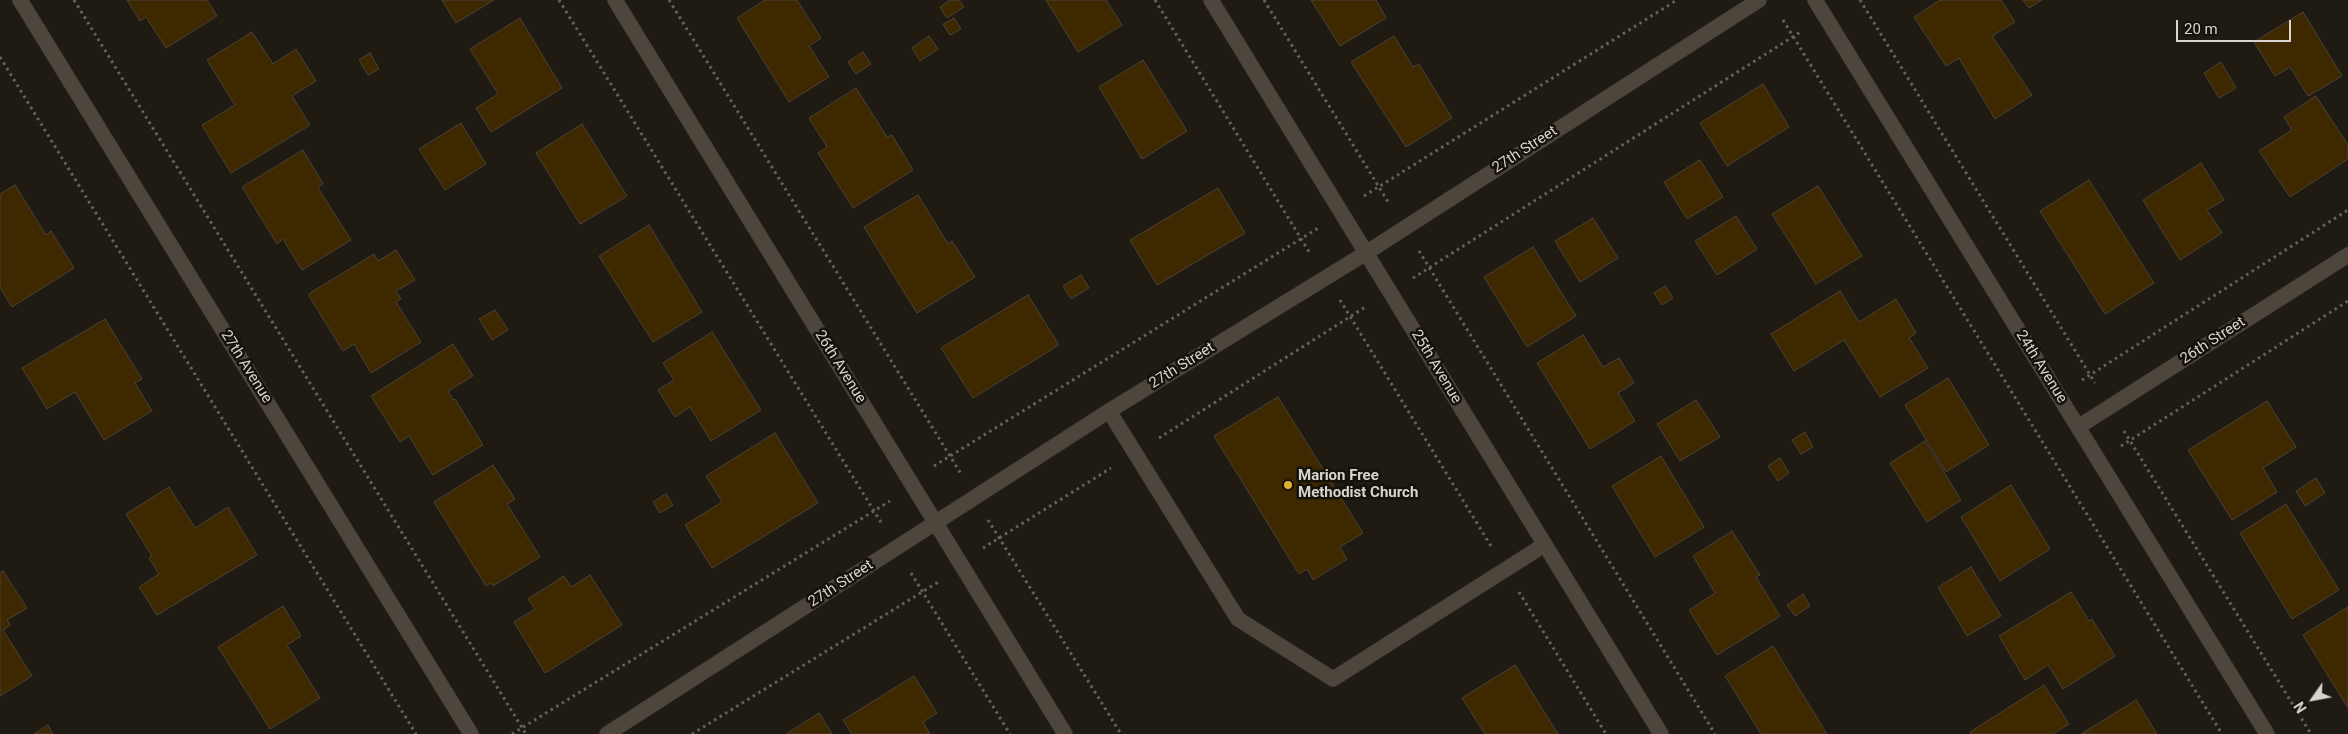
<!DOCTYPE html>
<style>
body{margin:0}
#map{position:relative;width:2348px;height:734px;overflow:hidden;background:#1f1a12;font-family:Roboto,sans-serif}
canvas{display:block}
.north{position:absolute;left:2288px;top:674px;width:50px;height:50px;-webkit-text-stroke:4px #161109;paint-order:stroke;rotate:237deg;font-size:14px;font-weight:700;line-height:20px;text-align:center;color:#d8d4cf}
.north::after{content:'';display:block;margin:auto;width:18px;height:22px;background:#d8d4cf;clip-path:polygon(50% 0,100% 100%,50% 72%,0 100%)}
.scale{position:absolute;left:2176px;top:20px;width:115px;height:22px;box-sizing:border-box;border:2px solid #d8d4cf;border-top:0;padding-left:6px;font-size:15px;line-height:18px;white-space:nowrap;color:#d8d4cf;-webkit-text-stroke:4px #161109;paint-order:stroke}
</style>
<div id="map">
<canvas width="2348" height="734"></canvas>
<div class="north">N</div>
<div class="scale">20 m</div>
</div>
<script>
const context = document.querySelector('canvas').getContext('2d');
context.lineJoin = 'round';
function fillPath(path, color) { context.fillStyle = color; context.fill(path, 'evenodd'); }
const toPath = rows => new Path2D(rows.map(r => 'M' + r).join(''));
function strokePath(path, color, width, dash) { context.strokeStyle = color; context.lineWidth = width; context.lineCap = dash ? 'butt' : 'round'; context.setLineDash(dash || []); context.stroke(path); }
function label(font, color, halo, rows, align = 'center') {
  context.font = font + ' Roboto,sans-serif'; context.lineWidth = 5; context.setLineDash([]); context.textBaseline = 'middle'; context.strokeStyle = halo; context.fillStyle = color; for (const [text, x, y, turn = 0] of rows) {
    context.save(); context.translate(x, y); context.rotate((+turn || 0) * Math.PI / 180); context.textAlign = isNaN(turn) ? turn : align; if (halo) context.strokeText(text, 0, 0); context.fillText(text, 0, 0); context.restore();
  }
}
const building = toPath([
 [127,0,207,0,217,16,166,48,146,17,140,21,127,0],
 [442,0,494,0,456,23,442,0],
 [765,0,797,0,821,38,809,46,829,77,789,102,737,18,765,0],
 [950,0,959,0,964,7,947,18,940,7,950,0],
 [1046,0,1106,0,1122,25,1078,52,1046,0],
 [1311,0,1376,0,1386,18,1340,46,1311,0],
 [1940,0,2001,0,2015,22,1992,36,2032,95,1995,119,1959,58,1946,66,1914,17,1940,0],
 [2023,0,2042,0,2029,8,2023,0],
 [2303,12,2342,76,2308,96,2290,67,2275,76,2254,42,2303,12],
 [520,18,562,88,491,132,476,108,498,94,470,49,520,18],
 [954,18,961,29,950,35,943,24,954,18],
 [252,32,273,64,296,49,316,81,292,96,310,125,231,173,202,125,235,105,207,60,252,32],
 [929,36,938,49,920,61,912,48,929,36],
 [1394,36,1413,67,1419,64,1452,118,1406,147,1351,62,1394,36],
 [863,52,871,64,856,74,848,62,863,52],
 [370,53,379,69,368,75,359,60,370,53],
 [1143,60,1187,131,1142,159,1099,87,1143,60],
 [2221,62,2236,88,2219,98,2204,73,2221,62],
 [1763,84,1789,127,1727,166,1700,123,1763,84],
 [856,88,887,137,892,135,913,170,853,208,818,153,827,147,809,118,856,88],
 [2316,96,2348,145,2348,159,2290,197,2259,151,2292,130,2284,117,2316,96],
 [461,123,486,164,445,190,419,149,461,123],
 [582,124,627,196,580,224,536,153,582,124],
 [303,150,323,184,318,188,351,240,302,270,283,239,277,244,242,187,303,150],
 [1700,160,1723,197,1687,219,1664,182,1700,160],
 [2201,163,2224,200,2207,210,2222,233,2180,260,2143,200,2201,163],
 [2089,180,2154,283,2105,314,2040,211,2089,180],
 [15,185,46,235,51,231,74,268,12,307,0,287,0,194,15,185],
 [1818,186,1862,256,1816,284,1772,214,1818,186],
 [1218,188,1245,233,1157,285,1130,240,1218,188],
 [918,195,948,244,952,241,975,277,917,313,864,227,918,195],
 [1736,216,1757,249,1717,275,1695,241,1736,216],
 [1593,218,1618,258,1580,282,1555,241,1593,218],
 [649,225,702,312,653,342,599,256,649,225],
 [1533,247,1576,316,1527,347,1484,277,1533,247],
 [396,250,415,280,396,291,401,299,396,302,421,342,371,373,354,344,343,351,309,296,310,293,374,254,378,261,396,250],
 [1081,275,1089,288,1071,299,1063,286,1081,275],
 [1665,286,1673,298,1662,305,1654,293,1665,286],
 [1840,291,1859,322,1896,299,1916,333,1909,338,1928,368,1880,397,1844,340,1794,371,1771,334,1840,291],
 [1028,295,1059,345,973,398,941,348,1028,295],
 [495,310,508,330,492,340,479,319,495,310],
 [105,319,142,379,135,383,152,411,104,440,75,392,47,409,22,368,105,319],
 [712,332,761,410,711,441,690,407,675,417,658,390,674,380,663,363,712,332],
 [1583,335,1603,367,1619,358,1634,383,1618,393,1635,421,1590,449,1537,363,1583,335],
 [453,344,473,376,448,391,453,400,455,399,483,445,433,475,409,436,400,442,371,396,453,344],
 [1948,378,1989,445,1946,472,1905,405,1948,378],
 [1278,397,1363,533,1340,547,1347,559,1313,580,1307,569,1299,574,1214,436,1278,397],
 [1696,400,1720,437,1680,461,1657,424,1696,400],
 [2267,401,2296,447,2263,468,2277,492,2232,520,2188,450,2267,401],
 [1805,432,1813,447,1801,454,1792,440,1805,432],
 [775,433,818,503,712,568,685,525,722,502,706,476,775,433],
 [1925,441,1961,500,1927,522,1890,463,1925,441],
 [1661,456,1704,527,1655,557,1612,486,1661,456],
 [1780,458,1789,473,1778,481,1768,466,1780,458],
 [493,465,515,499,507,504,540,557,493,586,491,583,486,586,434,502,493,465],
 [2316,478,2325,493,2305,506,2296,491,2316,478],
 [2011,485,2050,549,2000,581,1961,517,2011,485],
 [169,487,195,528,228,507,257,555,157,615,139,587,159,574,149,558,152,556,126,514,169,487],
 [666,494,673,505,660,513,653,502,666,494],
 [2286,504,2339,590,2292,619,2240,533,2286,504],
 [1732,531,1760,575,1756,577,1780,616,1717,655,1689,610,1715,593,1693,556,1732,531],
 [1971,567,2001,616,1967,636,1938,587,1971,567],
 [3,571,27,608,7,620,10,625,3,630,32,676,0,696,0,573,3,571],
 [590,575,622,625,545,673,514,622,535,609,528,599,564,576,571,587,590,575],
 [2071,592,2089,621,2092,619,2115,656,2063,689,2048,665,2025,680,1999,636,2071,592],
 [1803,594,1810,606,1795,616,1787,605,1803,594],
 [283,606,301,636,287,645,320,698,270,729,218,647,283,606],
 [2348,607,2348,708,2303,635,2348,607],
 [1773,646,1827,734,1761,734,1725,676,1773,646],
 [1515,665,1558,734,1485,734,1462,698,1515,665],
 [914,676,937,713,923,722,930,734,852,734,843,720,914,676],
 [2044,685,2069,724,2053,734,1971,734,1970,732,2044,685],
 [2136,700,2157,734,2081,734,2136,700],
 [819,713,832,734,786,734,819,713],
 [48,725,53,734,34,734,48,725]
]);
fillPath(building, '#3e2800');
strokePath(building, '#49433a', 1);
const lane = toPath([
 [1109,411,1238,619,1333,679,1544,545]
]);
const street = toPath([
 [20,0,471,734],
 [615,0,1065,734],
 [1211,0,1661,734],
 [1815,0,2267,734],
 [2078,427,2348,255],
 [607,734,1109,411,1366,253,1759,0]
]);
strokePath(lane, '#37332e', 16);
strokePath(street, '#37332e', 16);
strokePath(toPath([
 [74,0,526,734],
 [559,0,882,524],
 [669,0,961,474],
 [1155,0,1311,255],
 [1264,0,1390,205],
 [1860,0,2095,383],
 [1783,20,2222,734],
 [0,57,416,734],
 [1364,196,1677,0],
 [1419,251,1715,734],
 [1413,278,1802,31],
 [1340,300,1491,546],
 [2082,380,2348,210],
 [2124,431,2311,734],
 [1159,438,1367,306],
 [2121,446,2348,301],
 [934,466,1320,227],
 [988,520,1121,734],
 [983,548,1111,468],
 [911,573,1010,734],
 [1519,592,1606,734],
 [512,734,890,501],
 [692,734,940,581]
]), '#67625b', 3, [2.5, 4]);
strokePath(lane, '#4c463d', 15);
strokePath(street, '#4c463d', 15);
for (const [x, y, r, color] of [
 [1288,485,5,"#e0b034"]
]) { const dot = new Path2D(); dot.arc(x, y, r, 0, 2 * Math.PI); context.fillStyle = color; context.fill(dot); strokePath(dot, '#161109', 2); }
label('15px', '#d8d4cf', '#161109', [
 ["27th Street",1525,150,-33],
 ["26th Street",2213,341,-33],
 ["27th Street",1182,366,-32],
 ["27th Avenue",246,367,58],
 ["26th Avenue",840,367,58],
 ["25th Avenue",1436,367,59],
 ["24th Avenue",2041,367,58],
 ["27th Street",841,584,-33]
]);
label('bold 15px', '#d8d4cf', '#161109', [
 ["Marion Free",1298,476],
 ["Methodist Church",1298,493]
], 'left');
</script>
